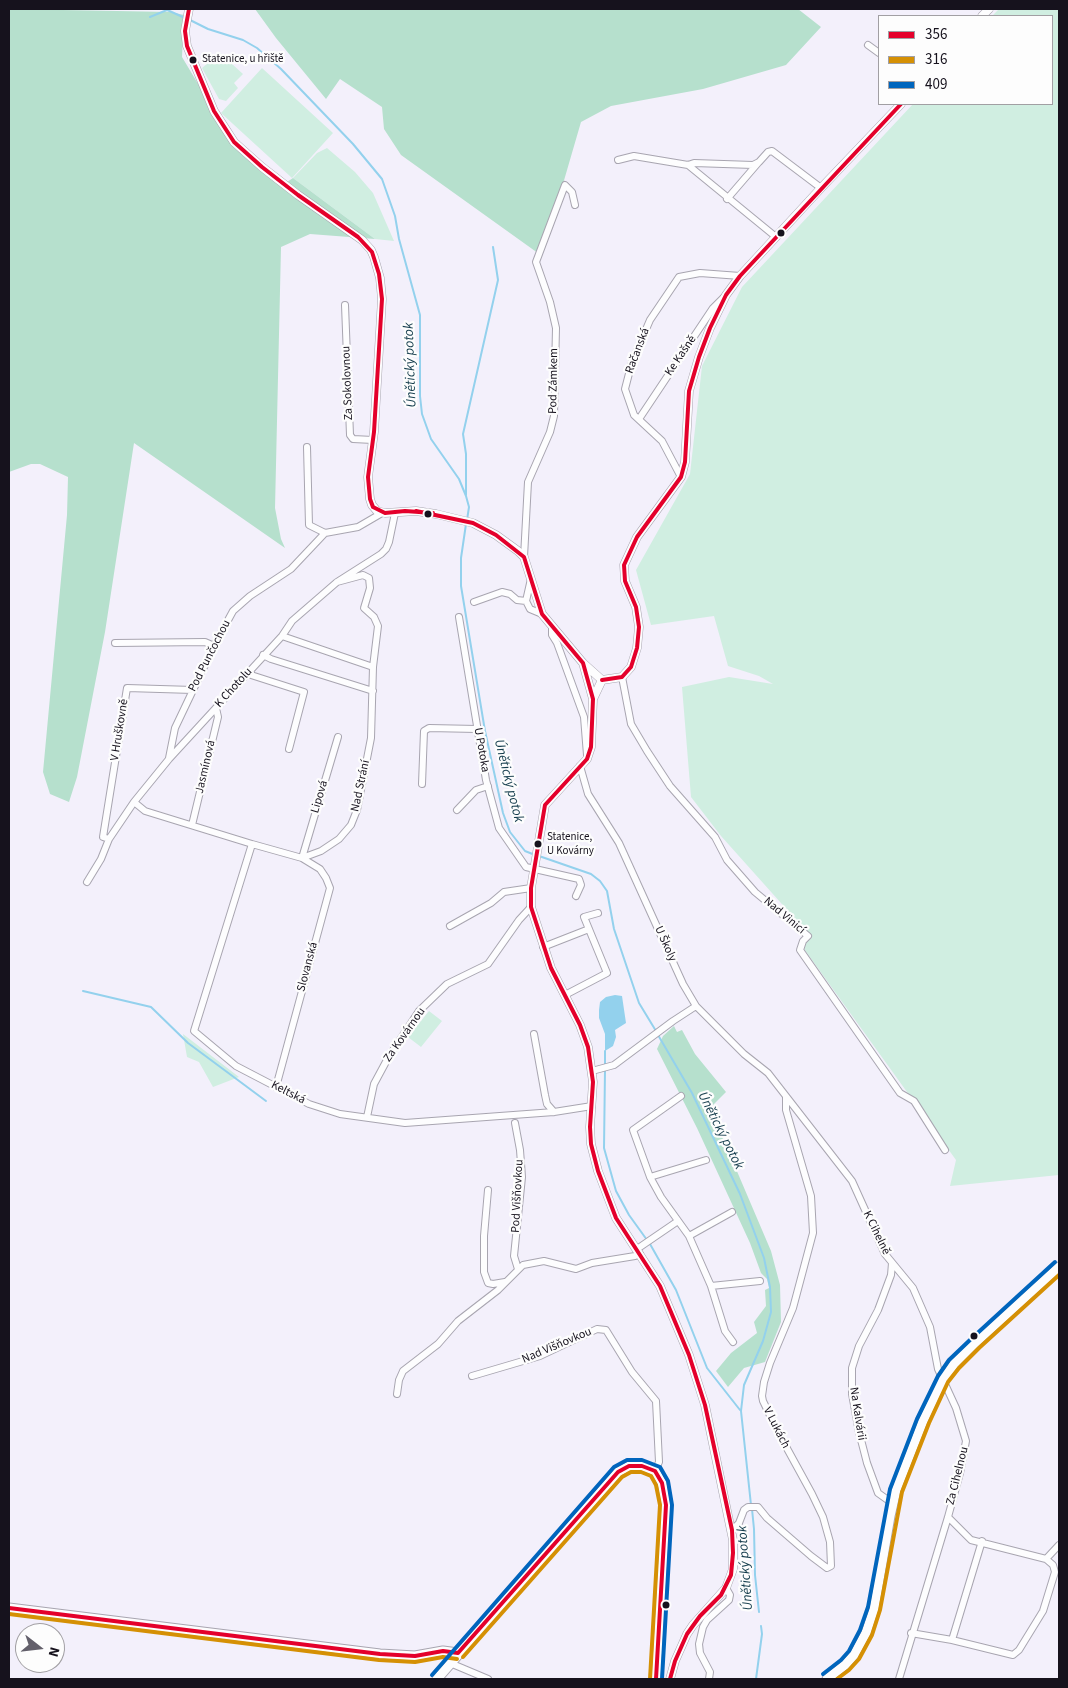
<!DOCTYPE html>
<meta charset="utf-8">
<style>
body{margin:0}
#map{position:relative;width:1068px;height:1688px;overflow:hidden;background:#f3f0fb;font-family:"Source Sans 3",sans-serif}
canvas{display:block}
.frame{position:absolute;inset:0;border:10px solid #16121d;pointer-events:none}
.legend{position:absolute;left:878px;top:15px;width:175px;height:90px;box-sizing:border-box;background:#fdfdfd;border:1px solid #a19fa3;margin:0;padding:6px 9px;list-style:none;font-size:15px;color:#16121d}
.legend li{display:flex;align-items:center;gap:10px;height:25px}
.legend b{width:25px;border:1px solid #a19fa3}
.north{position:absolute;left:15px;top:1623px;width:50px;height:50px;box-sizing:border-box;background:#fdfdfd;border:1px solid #a19fa3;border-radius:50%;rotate:106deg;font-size:14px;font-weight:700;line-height:20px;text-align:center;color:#16121d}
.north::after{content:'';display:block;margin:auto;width:18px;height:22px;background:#63606b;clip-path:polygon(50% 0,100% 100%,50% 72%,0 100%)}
</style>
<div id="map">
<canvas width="1068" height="1688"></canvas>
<div class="frame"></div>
<ul class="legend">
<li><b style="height:6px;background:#e4002b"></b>356</li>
<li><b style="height:6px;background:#d59004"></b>316</li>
<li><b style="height:6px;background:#0065bd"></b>409</li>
</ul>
<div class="north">N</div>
</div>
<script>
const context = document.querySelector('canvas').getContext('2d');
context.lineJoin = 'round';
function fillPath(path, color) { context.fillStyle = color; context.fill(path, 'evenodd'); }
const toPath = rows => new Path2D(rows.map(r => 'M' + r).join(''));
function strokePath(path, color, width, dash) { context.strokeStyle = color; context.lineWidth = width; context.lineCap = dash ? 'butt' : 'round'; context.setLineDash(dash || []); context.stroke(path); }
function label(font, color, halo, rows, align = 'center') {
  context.font = font + ' "Source Sans 3",sans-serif'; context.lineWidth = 4.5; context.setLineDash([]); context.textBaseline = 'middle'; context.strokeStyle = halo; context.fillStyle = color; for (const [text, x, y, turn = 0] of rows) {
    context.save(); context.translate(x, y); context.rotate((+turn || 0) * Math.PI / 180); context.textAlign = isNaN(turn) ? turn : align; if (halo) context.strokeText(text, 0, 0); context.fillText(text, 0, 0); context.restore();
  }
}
fillPath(toPath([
 [999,9,1059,9,1059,1175,950,1186,956,1160,804,949,806,931,721,836,691,797,682,687,729,677,773,684,759,676,728,666,714,616,651,625,636,570,690,474,702,366,742,287,913,104,1052,104,1052,16,992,16],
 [220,53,243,74,234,83,238,88,226,101,219,99,202,68],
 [262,68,333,133,292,178,221,113],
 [327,148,355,172,373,193,394,241,375,239,293,178,317,153],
 [429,1011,442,1021,421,1047,408,1037],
 [183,1034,239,1077,213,1087,199,1062,187,1057]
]), '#d0eee1');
fillPath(toPath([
 [9,9,171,12,184,15,182,57,228,134,281,186,293,178,375,239,310,234,281,247,275,508,281,539,285,548,134,443,105,632,77,777,69,802,50,794,43,772,67,515,68,477,40,464,31,464,9,472],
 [255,9,798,9,821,27,786,65,703,89,611,106,581,122,542,256,401,155,384,129,382,107,340,79,326,99,276,38],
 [674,1026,677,1032,682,1030,695,1054,726,1092,710,1108,771,1251,780,1285,781,1322,765,1362,744,1368,728,1387,716,1371,731,1353,757,1333,754,1322,766,1306,765,1290,769,1288,767,1279,761,1273,750,1243,697,1128,657,1049,663,1036]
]), '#b6e0cd');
fillPath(toPath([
 [615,995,622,996,626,1023,615,1030,616,1037,613,1046,605,1051,605,1034,599,1018,599,1010,600,1002,606,997]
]), '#93d1ed');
strokePath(toPath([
 [165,9,185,18],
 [150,17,167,10],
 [190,20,208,29,243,40,257,48,281,69,353,144,382,179,395,216,399,239,420,315,420,396,422,414,431,439,459,479,466,496,469,507,467,520],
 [466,495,466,454,463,434,498,280,493,247],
 [466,524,461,558,461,586,485,731,503,813,510,832,525,851,535,855],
 [539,856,591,874,600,881,607,891,614,929,639,1003,656,1031],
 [83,991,151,1007,188,1043,266,1101],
 [658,1035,692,1093,740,1194,764,1258,770,1287,771,1312,763,1341,744,1385,741,1411,751,1505],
 [605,1066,605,1051],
 [605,1070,604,1148,616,1191,629,1215,647,1240],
 [650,1244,676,1290,707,1368,740,1410],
 [752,1509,754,1529,755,1575,759,1612],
 [756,1679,762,1634,761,1626]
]), '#93d1ed', 2);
const minor = toPath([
 [868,45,879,53],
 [618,160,634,156,688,165,694,163,753,165,759,162,768,152,772,151,821,188],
 [688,165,776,237],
 [727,199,758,163],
 [345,305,350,435,353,439,373,440],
 [639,419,713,308,724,297],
 [307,447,309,525,325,533],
 [681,477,662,441,634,415,625,389,632,362,650,320,679,277,700,273,740,276],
 [524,557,528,482,550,432,554,416,556,328,550,302,536,262,565,185,572,192,575,205],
 [531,579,526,601,530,609,542,614],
 [474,602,502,592,510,594,517,600,526,601],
 [459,617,486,780,499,828,526,867,579,879,581,885,576,896],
 [552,628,552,635,557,643,584,717,587,755],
 [282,636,373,667],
 [115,643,205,642,214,646],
 [263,655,271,659,373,691],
 [248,672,251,675,304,692,289,749],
 [622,677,631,724,647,751,670,786,715,837,727,860,755,892,808,936,803,941,800,950,900,1093,914,1101,945,1150],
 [169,758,175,728,214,646,233,611,250,596,291,569,325,533,358,527,382,513],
 [580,766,588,794,619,843,683,984,696,1006,744,1054,768,1073,852,1181,885,1254,913,1288,930,1327,938,1369,956,1408,966,1441,960,1473,948,1517,899,1679],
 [422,784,424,731,429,728,477,729],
 [134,802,145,811,252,844,302,858,321,851,339,839,351,825,357,810,371,738,373,667,378,626,374,617,364,608,370,588,369,578,363,575,337,582],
 [457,810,476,790,488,786],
 [192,825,218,717,216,708],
 [109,839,103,837,127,688,193,690],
 [252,844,194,1031,236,1066,309,1104,340,1114,405,1123,554,1112,592,1106],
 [87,882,101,859,109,839,134,802,169,759,282,636,292,621,337,582,381,554,386,549,389,542,395,513],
 [450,926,491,903,504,892,531,888],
 [543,947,589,929],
 [565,995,607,973,584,917,598,913],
 [534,1034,545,1095,547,1104,554,1112],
 [592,1071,614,1065,673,1021,696,1006],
 [276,1087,330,888,326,878,320,869,302,858,338,737],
 [681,1096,633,1130,650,1177,661,1197,689,1236,711,1286,725,1331,733,1342],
 [367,1117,374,1084,388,1058,419,1011,447,984,488,964,519,920,531,907],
 [515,1123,520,1150,522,1177,514,1256,518,1269],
 [650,1177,706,1160],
 [488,1190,484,1236,484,1272,488,1283,493,1284,505,1282],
 [689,1236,732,1212],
 [637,1249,678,1221],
 [892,1263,891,1275,878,1310,859,1346,852,1368,852,1394,859,1432,867,1463,878,1493,892,1503],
 [711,1286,760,1281],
 [472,1376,540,1356,597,1329,606,1330,632,1372,656,1401,659,1462,655,1471],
 [397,1394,399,1380,403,1371,438,1344,458,1321,498,1290,523,1265,544,1261,576,1269,592,1263,635,1256,640,1254],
 [732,1530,739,1523,744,1510,748,1507,758,1507,767,1518,811,1556,827,1568,831,1566,830,1542,823,1517,812,1494,778,1432,763,1401,762,1396,764,1382,770,1363,793,1308,813,1233,811,1196,786,1110,786,1097],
 [1046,1559,1059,1545],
 [911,1633,952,1640,1013,1655,1019,1650,1043,1611,1055,1572,1053,1565,1046,1559,971,1540,948,1517],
 [952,1640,982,1541],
 [450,1663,488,1679],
 [709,1679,710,1672,700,1653,699,1644,703,1627,707,1620,729,1600,730,1595,726,1588]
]);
const tertiary = toPath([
 [189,9,185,31,187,46,214,111,234,142,262,167,298,195,362,240,371,250,374,257,380,278,382,299,374,432,368,477,370,499,372,505,377,511,385,513,416,511,436,514,473,523,496,535,518,551,524,557,542,614,583,663,602,680],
 [982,16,989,9],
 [583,663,593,699,591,747,587,759,545,805,531,888,531,907,551,968,580,1025,588,1047,593,1082,590,1127,591,1144,598,1171,616,1218,660,1286,689,1355,705,1405,733,1540,733,1569,726,1588,693,1625,687,1634,675,1661,670,1679],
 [602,680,622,677,631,667,637,648,639,627,636,607,625,581,624,565,637,537,681,477,685,462,689,391,699,357,710,328,726,295,740,276,821,188,901,104],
 [593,699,602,680]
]);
const secondary = toPath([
 [9,1608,380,1654,415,1656,443,1651,458,1653],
 [437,1679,618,1472,629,1466,642,1466,655,1471,662,1483,666,1505,656,1679],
 [827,1679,845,1665,854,1655,866,1633,874,1609,890,1516,896,1490,923,1421,943,1379,954,1364,975,1343,1059,1267]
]);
strokePath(minor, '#a8a5b0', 8);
strokePath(tertiary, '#a8a5b0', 9);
strokePath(secondary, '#a8a5b0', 11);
strokePath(minor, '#fdfdfe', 6);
strokePath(tertiary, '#fdfdfe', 8);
strokePath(secondary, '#fdfdfe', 9);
strokePath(toPath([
 [189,9,185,31,187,46,214,111,234,142,262,167,298,195,358,237,372,252,379,274,382,299,374,432,368,477,370,499,373,507,385,513,405,511,433,513],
 [416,511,473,523,496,535,524,557,542,614,583,663,593,699,591,747,587,759,545,805,531,888,531,907,551,968,580,1025,588,1047,593,1082,590,1127,591,1144,598,1171,616,1218,660,1286,689,1355,705,1405,732,1530,733,1553,731,1575,721,1595,700,1616,687,1634,675,1661,670,1679],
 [602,680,622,677,631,667,637,648,639,627,636,607,625,581,624,565,637,537,681,477,685,462,689,391,699,357,710,328,726,295,740,276,901,104],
 [9,1608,380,1654,415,1656,443,1651,458,1653],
 [458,1653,618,1472,629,1466,642,1466,655,1471,662,1483,666,1505,656,1679]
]), '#e4002b', 4);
strokePath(toPath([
 [9,1614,379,1660,415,1662,443,1657,457,1659],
 [463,1657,622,1477,631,1472,641,1472,651,1476,656,1485,660,1505,650,1679],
 [837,1679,849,1670,859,1659,872,1635,880,1610,902,1492,929,1423,948,1382,959,1368,979,1348,1059,1275]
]), '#d59004', 4);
strokePath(toPath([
 [823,1674,841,1660,849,1651,860,1630,868,1607,890,1489,917,1419,938,1376,949,1360,971,1339,1055,1262],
 [432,1675,614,1467,627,1460,642,1460,660,1467,668,1481,672,1505,662,1679]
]), '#0065bd', 4);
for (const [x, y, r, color] of [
 [193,60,4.5,"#16121d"],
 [781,233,4.5,"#16121d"],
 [428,514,4.5,"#16121d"],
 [538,844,4.5,"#16121d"],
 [974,1336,4.5,"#16121d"],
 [666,1605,4.5,"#16121d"]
]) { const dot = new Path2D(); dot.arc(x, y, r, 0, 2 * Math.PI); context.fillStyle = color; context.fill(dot); strokePath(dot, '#fdfdfd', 2); }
label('11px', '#16121d', '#fdfdfd', [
 ["Statenice, u hřiště",202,60],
 ["Statenice,",547,838],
 ["U Kovárny",547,852]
], 'left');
label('12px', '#16121d', '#fdfdfd', [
 ["Račanská",638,351,-69],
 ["Ke Kašně",681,356,-56],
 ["Pod Zámkem",554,381,-89],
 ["Za Sokolovnou",348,383,-92],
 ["Pod Punčochou",210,656,-63],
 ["K Chotolu",234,688,-48],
 ["V Hruškovně",120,730,-81],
 ["U Potoka",481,750,80],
 ["Jasmínová",206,767,-77],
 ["Nad Strání",361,786,-78],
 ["Lipová",320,797,-73],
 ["Nad Vinicí",784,916,40],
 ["U Školy",665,944,66],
 ["Slovanská",308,967,-75],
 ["Za Kovárnou",405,1035,-55],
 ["Keltská",288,1093,27],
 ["Pod Višňovkou",518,1196,-87],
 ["K Cihelně",876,1233,64],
 ["Nad Višňovkou",557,1346,-23],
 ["Na Kalvárii",857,1414,81],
 ["V Lukách",776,1428,63],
 ["Za Cihelnou",958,1476,-76]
]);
label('italic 14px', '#153d4d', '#fdfdfd', [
 ["Únětický potok",411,365,-92],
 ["Únětický potok",508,781,76],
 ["Únětický potok",720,1131,63],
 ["Únětický potok",746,1568,-94]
]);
</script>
